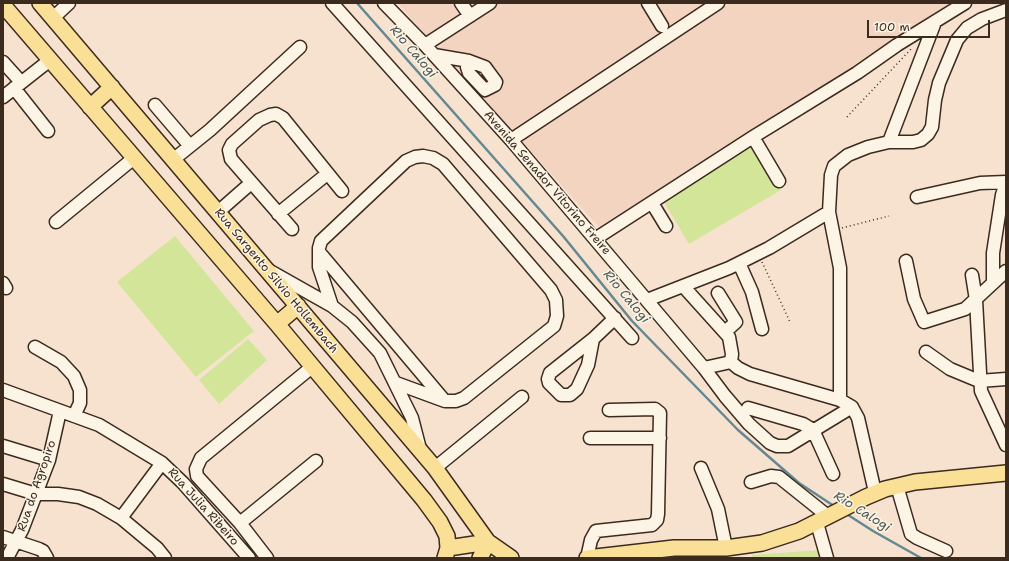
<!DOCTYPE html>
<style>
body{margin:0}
#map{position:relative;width:1009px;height:561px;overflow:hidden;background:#f7e2d0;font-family:"Shantell Sans",sans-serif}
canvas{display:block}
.frame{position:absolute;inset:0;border:4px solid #3b2a1e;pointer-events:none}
.scale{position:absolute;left:867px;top:20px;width:123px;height:18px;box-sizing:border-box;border:2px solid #3b2a1e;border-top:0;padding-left:5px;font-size:12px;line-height:14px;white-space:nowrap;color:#3b2a1e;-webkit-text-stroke:3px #fcf5e5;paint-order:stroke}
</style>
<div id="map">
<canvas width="1009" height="561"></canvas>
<div class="frame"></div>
<div class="scale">100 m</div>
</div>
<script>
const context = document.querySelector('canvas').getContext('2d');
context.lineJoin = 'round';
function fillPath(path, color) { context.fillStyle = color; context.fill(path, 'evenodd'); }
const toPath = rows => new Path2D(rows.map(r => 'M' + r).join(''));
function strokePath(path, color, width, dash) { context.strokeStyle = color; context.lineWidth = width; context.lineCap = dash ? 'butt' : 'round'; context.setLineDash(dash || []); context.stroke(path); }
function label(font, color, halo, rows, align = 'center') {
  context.font = font + ' "Shantell Sans",sans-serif'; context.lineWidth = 3; context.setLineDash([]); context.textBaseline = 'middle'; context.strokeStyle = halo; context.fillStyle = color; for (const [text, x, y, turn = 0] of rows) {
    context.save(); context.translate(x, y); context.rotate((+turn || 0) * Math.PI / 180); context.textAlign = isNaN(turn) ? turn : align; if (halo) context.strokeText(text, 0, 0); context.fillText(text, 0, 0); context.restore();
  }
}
fillPath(toPath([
 [397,3,956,3,599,227]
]), '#f3d4c1');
fillPath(toPath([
 [753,145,781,190,689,244,664,202],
 [175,236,254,331,196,377,117,282],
 [248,339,267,360,219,404,199,380],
 [821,550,823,558,752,558,752,555]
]), '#d3e599');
strokePath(toPath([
 [357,3,563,236,632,321,738,430,799,483,834,506],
 [845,513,873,531,921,558]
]), '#638891', 2.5);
const minor = toPath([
 [332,3,632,338],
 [384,3,425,45,511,140,704,368,725,396,749,424,770,443,777,446,788,446,852,407],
 [461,3,470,16],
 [648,3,662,26],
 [53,18,69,3],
 [425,45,490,3],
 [434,55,469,61,485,67,496,82,495,85,485,90,469,73,467,67,469,61],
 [3,62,21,82],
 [14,88,48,131],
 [3,97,50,60],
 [155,105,190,146],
 [753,137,779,181],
 [511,140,718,3],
 [889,142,935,22],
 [174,159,210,130,300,47],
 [917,197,980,183,1006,182],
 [652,203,666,226],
 [218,212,251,183],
 [278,214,327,174],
 [56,222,134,158],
 [292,229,231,159,229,150,232,144,259,120,270,115,276,114,283,118,342,191],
 [595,239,753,137,857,73,897,45,965,3],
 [320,253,444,400],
 [906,261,914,299,924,322,965,309,1006,271],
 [739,263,752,292,762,329],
 [270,271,332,306,352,322,380,353,412,418,420,449],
 [972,275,976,300,981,391,1006,445],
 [3,283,6,288],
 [993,283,993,253,1002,195,1006,183],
 [683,286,729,337,732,354,731,362],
 [718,293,736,322,725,332],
 [647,300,729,268,769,248,829,212],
 [332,306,319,267,319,248,321,241,406,161,415,157,423,156,433,158,443,164,551,290,556,300,557,316,554,326,464,398,456,401,445,401,396,383],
 [593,339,588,365,577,389,570,395,561,395,549,383,548,379,550,373,593,339,615,318],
 [35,347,61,362,74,376,80,390,80,403,74,416],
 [926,352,950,369,979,381,1006,379],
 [704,368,731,362,738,368,750,374,840,400],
 [3,390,99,425,162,463,183,483,249,558],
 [748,408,803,424,813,430,833,474],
 [590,438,660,438],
 [3,446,49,460],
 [435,468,522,397],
 [701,468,718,509,726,548],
 [751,482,771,476,779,477,829,517],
 [3,484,36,494,58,494,79,497,97,504,121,518,157,548,165,558],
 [897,486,911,534,917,538,946,551],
 [875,492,858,418,852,407,840,400,840,268,829,212,831,175,834,166,848,155,868,147,889,142,913,142,921,140,928,134,932,127,935,100,939,83,957,40,967,28,982,19,1006,10],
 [121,518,162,463],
 [240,523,316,461],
 [817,523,827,558],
 [3,537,39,549,43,551,47,558],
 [7,558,22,530,49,460,60,411],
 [267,558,240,523,197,476,196,469,201,458,312,367],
 [587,558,591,540,596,531,652,525,657,520,658,514,660,413,655,409,609,410]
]);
const major = toPath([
 [40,3,435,468,488,542,511,558],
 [3,5,277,324,424,500,440,522,447,536,448,548,445,558],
 [90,107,112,87],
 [277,324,298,306],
 [448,548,488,542],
 [480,558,488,542],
 [587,558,674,548,726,548,762,543,799,531,866,497,885,489,915,482,1006,473]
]);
strokePath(minor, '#3b2a1e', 15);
strokePath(major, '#3b2a1e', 18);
strokePath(toPath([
 [847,117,911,49],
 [842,228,889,216],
 [762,262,790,322]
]), '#3b2a1e', 1.5, [1, 3]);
strokePath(minor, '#fcf5e5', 12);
strokePath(major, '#fadf96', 15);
label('12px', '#3b2a1e', '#fcf5e5', [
 ["Avenida Senador Vitorino Freire",547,183,49],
 ["Rua Sargento Silvio Hollembach",276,281,50],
 ["Rua do Agropiro",37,486,-71],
 ["Rua Julia Ribeiro",203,507,48]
]);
label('italic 13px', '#4f5957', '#fcf5e5', [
 ["Rio Calogi",413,52,49],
 ["Rio Calogi",626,297,50],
 ["Rio Calogi",862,512,32]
]);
</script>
